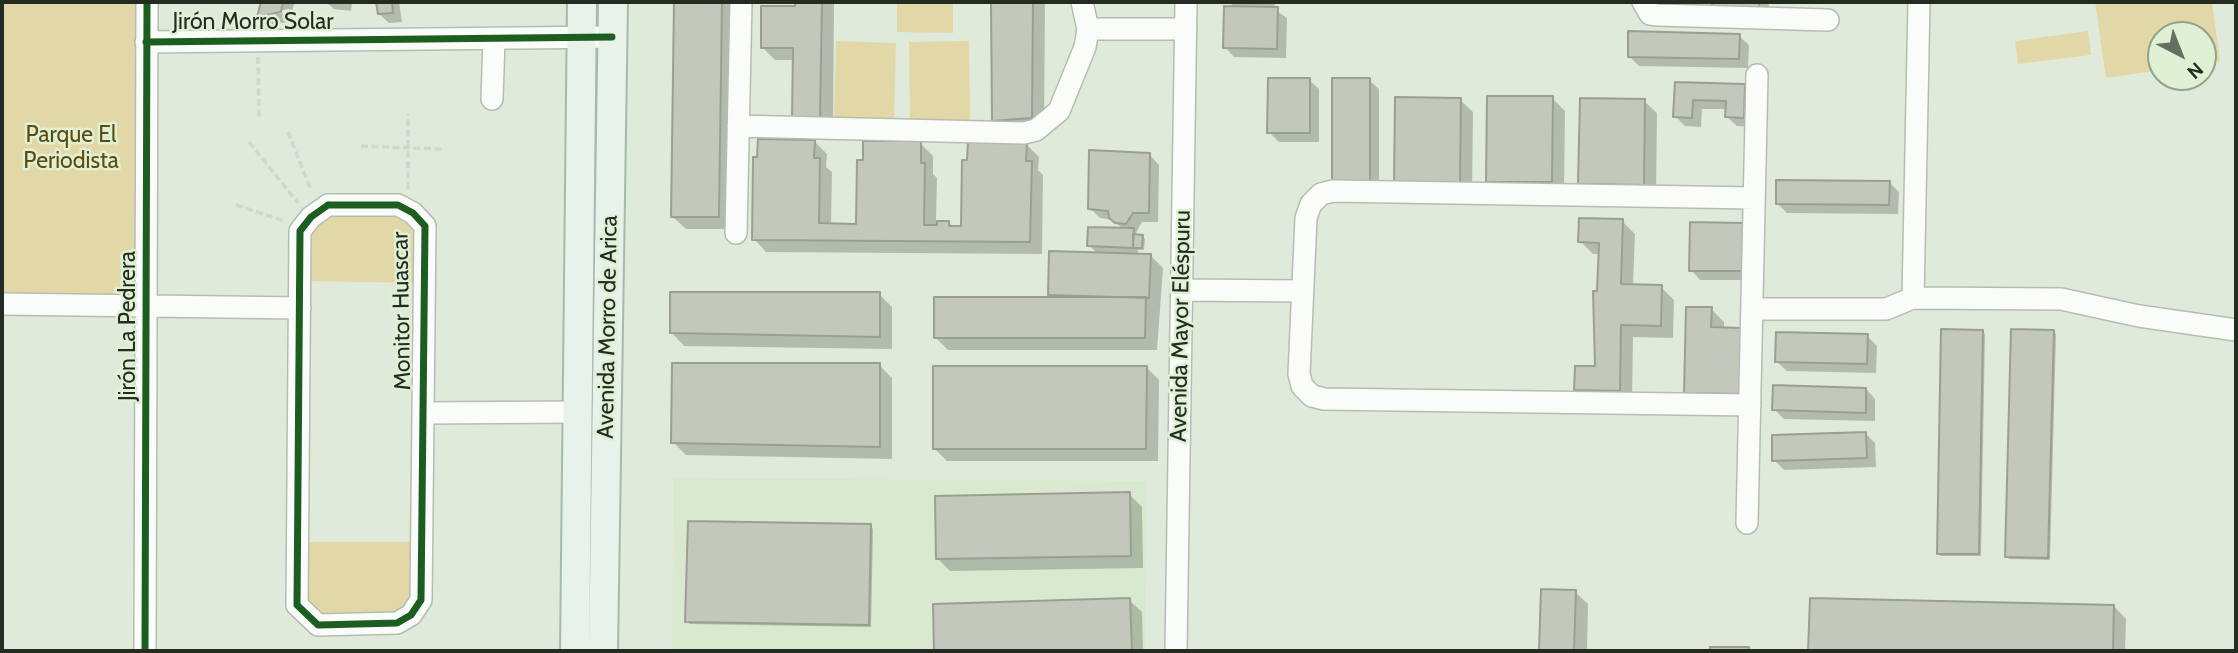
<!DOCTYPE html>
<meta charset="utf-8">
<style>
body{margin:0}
#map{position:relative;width:2238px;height:653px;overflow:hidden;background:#e0eadb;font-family:Cabin,sans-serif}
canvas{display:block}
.frame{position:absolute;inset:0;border:4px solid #242b21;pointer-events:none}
.north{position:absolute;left:2147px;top:21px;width:70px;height:70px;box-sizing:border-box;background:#dff0d5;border:2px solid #94a18d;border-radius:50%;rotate:138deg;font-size:19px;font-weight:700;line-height:28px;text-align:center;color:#242b21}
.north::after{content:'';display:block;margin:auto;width:24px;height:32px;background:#666e62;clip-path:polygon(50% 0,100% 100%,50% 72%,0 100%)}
</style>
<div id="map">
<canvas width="2238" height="653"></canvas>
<div class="frame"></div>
<div class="north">N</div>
</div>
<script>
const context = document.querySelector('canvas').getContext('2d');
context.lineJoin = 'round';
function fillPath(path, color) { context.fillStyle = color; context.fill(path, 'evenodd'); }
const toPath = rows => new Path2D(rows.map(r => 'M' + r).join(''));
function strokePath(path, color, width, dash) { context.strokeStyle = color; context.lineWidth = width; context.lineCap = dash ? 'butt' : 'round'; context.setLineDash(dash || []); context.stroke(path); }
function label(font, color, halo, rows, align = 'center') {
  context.font = font + ' Cabin,sans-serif'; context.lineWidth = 5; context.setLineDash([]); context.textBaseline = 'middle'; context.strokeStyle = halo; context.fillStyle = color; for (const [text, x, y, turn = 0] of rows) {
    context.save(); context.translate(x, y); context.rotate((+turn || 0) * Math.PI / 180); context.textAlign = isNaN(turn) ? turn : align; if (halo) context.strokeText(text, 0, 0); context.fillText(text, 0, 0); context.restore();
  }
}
fillPath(toPath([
 [673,478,1146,481,1145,651,672,651]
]), '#d9e9cf');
fillPath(toPath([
 [2,2,141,2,137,296,2,295],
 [897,2,953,2,953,33,897,32],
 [2095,2,2212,2,2220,61,2203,64,2203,35,2161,35,2161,70,2106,78],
 [2088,31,2091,55,2018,64,2015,41],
 [836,41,896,43,894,123,834,122],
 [969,41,970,126,910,127,909,42],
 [387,208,420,228,418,283,306,281,305,232,318,215],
 [307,542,417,542,413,600,396,618,320,619,305,605]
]), '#e2d8a7');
fillPath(toPath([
 [263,2,291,2,294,4,290,22,268,25,259,16],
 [289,9,289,12,269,16,269,13],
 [352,2,351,11,334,9,327,3],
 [378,2,399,2,402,22,389,23,379,14],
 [676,2,734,2,731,229,686,229,673,217],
 [797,2,834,2,833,131,807,130,795,60,775,60,762,47,797,8],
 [993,2,1045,2,1044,130,1006,133,994,120],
 [1229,2,1275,2,1274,9,1287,18,1286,58,1234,57,1225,47,1236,8],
 [1532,2,1638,2,1638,3],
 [1714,2,1772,2,1769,2,1768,17,1714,6],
 [1739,36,1749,45,1748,68,1639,66,1629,56],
 [1309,80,1319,89,1319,142,1279,142,1269,132],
 [1369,80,1379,89,1379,191,1343,190],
 [1676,84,1745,86,1754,95,1753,127,1737,126,1727,117,1727,109,1702,109,1701,127,1685,126,1675,116],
 [1552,98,1565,111,1564,194,1500,194,1488,181],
 [1460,100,1473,112,1472,196,1409,195],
 [1644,101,1657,113,1656,197,1592,196,1580,184],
 [814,141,827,154,826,167,832,172,831,225,858,226,920,143,933,156,933,174,937,178,936,222,949,222,954,228,963,228,969,162,1026,144,1039,157,1038,170,1043,175,1042,254,766,252,754,239],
 [1150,155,1159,165,1158,222,1142,222,1136,233,1145,239,1144,250,1138,250,1138,255,1150,255,1163,268,1157,350,948,350,935,337,1054,299,1050,294,1098,254,1089,245,1123,229,1113,220,1100,218,1090,208],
 [1889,182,1899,192,1898,214,1787,213,1778,204],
 [1622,221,1635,234,1633,286,1661,287,1674,300,1673,338,1633,337,1632,403,1589,402,1576,389,1597,368,1600,254,1593,254,1580,241],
 [1743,225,1752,234,1751,280,1700,280,1691,270],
 [879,294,892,307,892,349,684,346,672,333],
 [1711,309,1724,322,1724,329,1753,406,1699,405,1686,392],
 [1982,331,1985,334,1981,556,1941,556,1939,553],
 [2054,332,2056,334,2050,560,2009,559,2007,556],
 [1867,336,1877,346,1876,373,1787,371,1777,362],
 [879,365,892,378,892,459,686,455,673,442],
 [1146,367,1159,380,1158,461,947,461,935,449],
 [1866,389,1875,399,1875,421,1784,419,1774,409],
 [1865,433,1875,443,1876,467,1784,470,1774,460],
 [1129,494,1142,507,1143,568,950,571,938,559],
 [870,526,873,529,871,627,690,624,687,621],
 [1542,591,1575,592,1588,604,1587,651,1541,651],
 [1129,600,1142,612,1143,651,936,651,935,606],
 [1811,600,2114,606,2126,619,2125,651,1810,651]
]), '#0003');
const building = toPath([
 [261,2,283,2,281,12,257,17,261,2],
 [376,2,392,2,393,13,378,14,376,2],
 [674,2,722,2,719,217,671,217,674,2],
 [795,2,822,2,820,119,792,118,793,48,761,48,761,6,795,6,795,2],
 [991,2,1033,2,1032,118,992,121,991,2],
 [1712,2,1759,2,1759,8,1712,7,1712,2],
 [1224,6,1278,7,1277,49,1223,48,1224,6],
 [1628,31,1740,34,1739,59,1628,57,1628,31],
 [1268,78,1310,78,1310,133,1267,133,1268,78],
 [1332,78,1370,78,1370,182,1332,182,1332,78],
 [1675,82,1745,84,1744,118,1725,117,1726,101,1693,100,1692,118,1673,117,1675,82],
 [1487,96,1553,96,1552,182,1486,182,1487,96],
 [1395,97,1461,98,1460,184,1394,183,1395,97],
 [1580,98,1645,99,1644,185,1578,184,1580,98],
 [758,139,815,140,814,158,820,158,819,223,856,224,857,160,863,160,863,141,921,141,921,163,925,163,924,225,937,225,937,221,949,221,949,226,961,226,962,160,967,160,968,142,1027,142,1026,161,1032,161,1030,242,752,240,753,157,757,157,758,139],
 [1089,150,1150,153,1149,213,1133,213,1126,224,1115,223,1109,218,1108,211,1088,209,1089,150],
 [1776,180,1890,181,1889,205,1776,204,1776,180],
 [1579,218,1623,219,1621,284,1662,285,1661,326,1621,325,1620,391,1574,390,1575,366,1595,366,1593,291,1597,291,1599,243,1578,242,1579,218],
 [1690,222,1743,223,1742,271,1689,271,1690,222],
 [1088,227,1134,228,1133,248,1087,246,1088,227],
 [1133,234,1143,235,1142,248,1133,248,1133,234],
 [1049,251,1151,254,1149,298,1048,295,1049,251],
 [670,292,880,292,880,337,670,333,670,292],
 [934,297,1146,297,1145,338,934,338,934,297],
 [1686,307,1712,307,1711,327,1742,328,1741,394,1684,393,1686,307],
 [1941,329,1983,330,1979,554,1937,554,1941,329],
 [2011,329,2054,330,2048,558,2005,557,2011,329],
 [1776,332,1868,334,1867,364,1775,362,1776,332],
 [672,363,880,363,880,447,671,443,672,363],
 [933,366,1147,366,1146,449,933,449,933,366],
 [1773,385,1866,388,1866,413,1772,410,1773,385],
 [1866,432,1867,458,1772,461,1772,435,1866,432],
 [1130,492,1131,556,936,559,935,496,1130,492],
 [688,521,871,524,869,625,685,622,688,521],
 [1541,589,1576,590,1574,651,1539,651,1541,589],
 [1130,598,1132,651,934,651,933,604,1130,598],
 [1810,598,2114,605,2113,651,1808,651,1810,598],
 [1710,647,1749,647,1749,651,1710,651,1710,647]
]);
fillPath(building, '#c2c8bb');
strokePath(building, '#9a9f92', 2);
const minor = toPath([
 [1643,2,1650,14,1658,15,1828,20],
 [1088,29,1186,29],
 [146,42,612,37],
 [492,99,494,40],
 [738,126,1024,133,1036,130,1059,111,1085,47,1088,29,1082,2],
 [328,205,398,205,413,213,425,226,421,600,411,615,397,623,318,625,297,605,300,231,311,217,328,205],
 [736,233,741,2],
 [1182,290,1302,291],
 [1913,298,1919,2],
 [2,304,300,308],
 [1752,309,1886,309,1913,298,2061,299,2139,316,2236,330],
 [1750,405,1324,399,1312,396,1302,386,1299,374,1306,218,1311,204,1321,194,1333,191,1754,198],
 [423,413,577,412],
 [1747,523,1757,75],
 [145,651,147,2],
 [1176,651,1186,2]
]);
const major = toPath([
 [575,651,582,2],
 [603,651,613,2]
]);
strokePath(minor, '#b5bdb1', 24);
strokePath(major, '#a7b9aa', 32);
strokePath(toPath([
 [258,57,259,119],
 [288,132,311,190],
 [249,142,298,203],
 [361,146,443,149],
 [408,189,408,114],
 [236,205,284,221]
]), '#d2d5d0', 3.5, [7, 3.5]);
strokePath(minor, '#fafcfa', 21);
strokePath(major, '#e8f1ea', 28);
strokePath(toPath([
 [146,42,612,37],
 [328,205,398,205,413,213,425,226,421,600,411,615,397,623,318,625,297,605,300,231,311,217,328,205],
 [145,651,147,2]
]), '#1b5e20', 7);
label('23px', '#242b21', '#dff0d5', [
 ["Jirón Morro Solar",253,22],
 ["Monitor Huascar",402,311,-91],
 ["Jirón La Pedrera",128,326,-90],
 ["Avenida Mayor Eléspuru",1181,326,-89],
 ["Avenida Morro de Arica",608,327,-89]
]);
label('23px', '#5e4c0c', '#dff0d5', [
 ["Parque El",71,135],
 ["Periodista",71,161]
]);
</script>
